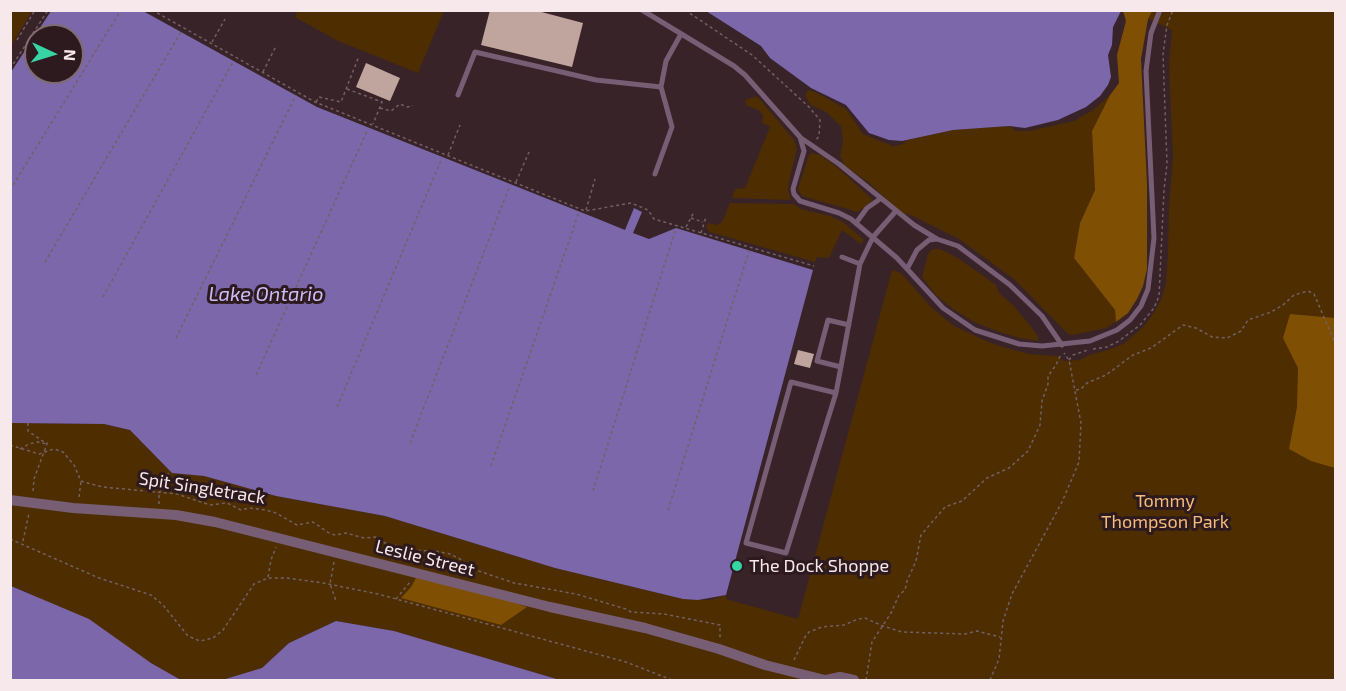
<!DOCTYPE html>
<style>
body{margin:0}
#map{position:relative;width:1346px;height:691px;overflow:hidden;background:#382328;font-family:"Exo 2",sans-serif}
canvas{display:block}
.frame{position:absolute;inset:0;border:12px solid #f7e8eb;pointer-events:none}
.north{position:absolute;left:24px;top:24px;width:60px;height:60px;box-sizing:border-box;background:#2d1a1f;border:2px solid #7e6c71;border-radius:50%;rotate:94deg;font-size:16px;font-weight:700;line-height:24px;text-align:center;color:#f7e8eb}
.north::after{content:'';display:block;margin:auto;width:21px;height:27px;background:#37d4a6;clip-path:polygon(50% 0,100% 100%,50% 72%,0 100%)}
</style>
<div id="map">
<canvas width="1346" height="691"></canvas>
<div class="frame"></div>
<div class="north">N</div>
</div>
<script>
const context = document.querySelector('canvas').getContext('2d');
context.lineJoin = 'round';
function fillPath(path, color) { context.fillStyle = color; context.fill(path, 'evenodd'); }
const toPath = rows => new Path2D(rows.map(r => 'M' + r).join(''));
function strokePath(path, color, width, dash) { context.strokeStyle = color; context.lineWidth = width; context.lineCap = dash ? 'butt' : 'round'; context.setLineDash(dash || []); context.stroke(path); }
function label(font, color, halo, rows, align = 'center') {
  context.font = font + ' "Exo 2",sans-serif'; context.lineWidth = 6; context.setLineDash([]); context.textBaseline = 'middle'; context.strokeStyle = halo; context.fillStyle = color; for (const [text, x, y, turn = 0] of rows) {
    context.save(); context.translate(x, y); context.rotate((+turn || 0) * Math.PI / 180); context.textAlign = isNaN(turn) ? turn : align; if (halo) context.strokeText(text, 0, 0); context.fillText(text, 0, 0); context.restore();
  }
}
fillPath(toPath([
 [11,10,32,11,11,46,10,11],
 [298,10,444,10,444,11,418,73,338,41,295,17],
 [1131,11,1335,11,1335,680,560,680,394,631,336,621,289,643,262,668,222,680,181,680,27,592,11,586,11,423,104,424,130,430,172,473,204,476,276,496,385,516,555,568,683,599,710,600,726,595,726,599,798,619,892,270,901,273,931,307,954,326,993,344,1029,354,1057,356,1064,361,1080,360,1089,355,1111,349,1125,343,1144,326,1155,311,1162,297,1166,283,1168,255,1169,207,1173,157,1169,66,1172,30],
 [808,90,815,92,846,109,863,134,893,146,903,144,907,140,953,130,1009,126,1016,131,1029,131,1074,121,1093,110,1110,95,1092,131,1095,190,1080,223,1074,258,1115,310,1116,322,1106,328,1073,335,1068,334,1015,280,959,239,913,216,902,213,869,183,844,165,840,156,843,142,841,126,826,112,811,105,805,96],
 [757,96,794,140,797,149,789,181,788,191,791,200,732,198,735,189,745,188,770,127,762,123,763,116,760,111,746,105,745,100],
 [812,153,820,155,838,168,873,200,858,212,802,196,798,189,809,155],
 [730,203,794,204,801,209,830,216,843,222,863,239,863,242,861,244,842,230,829,258,817,257,815,262,710,232,706,228,708,223,717,225,722,222],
 [933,249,940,249,958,258,996,285,999,293,1013,305,1033,329,1038,336,1038,341,1019,338,999,332,974,322,953,309,936,295,922,277,928,254]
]), '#4e2d00');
fillPath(toPath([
 [1123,11,1152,11,1148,19,1141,59,1147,185,1147,269,1143,286,1137,299,1128,313,1116,322,1115,310,1074,258,1080,223,1095,190,1092,131,1110,95,1119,83,1117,55,1126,21],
 [1290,314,1335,318,1335,468,1311,461,1289,449,1297,407,1298,368,1283,338],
 [416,578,499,597,527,607,501,625,401,598,411,587]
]), '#7f4f04');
fillPath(toPath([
 [51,11,143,11,317,107,598,219,625,230,634,208,642,212,633,233,649,239,676,228,813,270,726,595,698,600,683,599,555,568,385,516,276,496,204,476,172,473,130,430,104,424,11,423,11,72],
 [36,36,72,36,72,72,36,72],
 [706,11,1121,11,1113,27,1112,45,1108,55,1111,77,1108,85,1100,96,1086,107,1058,120,1025,128,1009,126,953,130,902,141,889,140,869,133,846,105,811,88,770,58,761,46],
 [11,586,89,619,151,663,181,680,11,680],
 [336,621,394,631,560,680,222,680,262,668,289,643]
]), '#7b67a9');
fillPath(toPath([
 [490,10,534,10,583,23,572,67,481,45],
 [366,63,400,78,390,101,356,87],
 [798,350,814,354,810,368,794,364]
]), '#bfa59d');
strokePath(toPath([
 [152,10,315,102,585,211,631,203,648,210,654,219,814,266],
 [685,10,752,55,809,107,820,120,819,136,816,140],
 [17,40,35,10],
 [212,42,225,19],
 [10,69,48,10],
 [263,72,276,46],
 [347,89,382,102,373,124],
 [316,102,319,97,341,102,359,56],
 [380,108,391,111,400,104,407,107,413,106],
 [448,155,460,125],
 [516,182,529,152],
 [10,190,121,10],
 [586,210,595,179],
 [691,218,703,222],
 [686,227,694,212],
 [701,233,706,217],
 [45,262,181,32],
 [103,297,233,62],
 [176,338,296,95],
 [1093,349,1107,347,1119,341,1140,325,1154,308,1159,296,1164,190,1167,164,1163,54,1167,25,1173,10],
 [1069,360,1073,355,1088,350],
 [256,375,368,129],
 [1076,390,1081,389,1087,383,1106,375,1133,355,1151,348,1183,325,1196,328,1212,337,1227,338,1241,331,1248,320,1271,312,1283,305,1294,295,1308,291,1314,294,1336,345],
 [337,407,442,158],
 [28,423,28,431,47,444],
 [410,443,510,185],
 [10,445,39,454,54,449,63,452,74,465,81,481,91,484,103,487,177,494,210,505,227,503,241,510,249,508,266,510,276,513,297,525,313,522,329,533,335,535,346,533,364,538,376,537,385,543,399,546,405,550,435,551,450,554,462,560,470,568,514,583,576,594,626,609,631,612,664,614,720,625,720,639],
 [20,449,29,444,38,442,47,444],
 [491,466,579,212],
 [33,491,34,479,48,441],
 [593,491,676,228],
 [79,497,81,481],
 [159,504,159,494,170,470],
 [668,510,749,251],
 [10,539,99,578,151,595,163,605,188,636,200,641,213,638,223,630,254,584,268,578,287,578,323,583,378,594,626,662,672,680],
 [23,541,29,513],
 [334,562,330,584,336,601],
 [268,577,271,560,276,547],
 [396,599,410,582],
 [794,660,805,637,809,632,822,627,844,625,858,619,865,618,883,626,902,632,965,634,977,631,1000,637],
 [866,680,872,642,891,613,899,595,905,590,907,581,916,561,921,535,945,507,962,501,987,478,1009,468,1028,451,1040,425,1042,401,1048,384,1048,376,1056,365,1061,354],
 [990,680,999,659,1003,621,1012,594,1062,502,1079,462,1081,423,1069,360,1064,353]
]), '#736065', 1.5, [3, 3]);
strokePath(toPath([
 [642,10,734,66,745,75,800,137,804,151,793,189,794,194,800,201,839,213,851,219,897,258,943,308,975,330,1019,344,1042,346,1090,341,1117,330,1130,320,1141,306,1148,289,1154,238,1146,71,1151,33,1160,10],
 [458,95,475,52,596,80,661,87],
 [801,138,839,164,914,225,937,239],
 [655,174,672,127,661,87,666,61,681,34],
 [856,223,867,208,880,199],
 [842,257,860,264],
 [907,269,917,250,929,240,937,239,958,246,1010,285,1042,316,1062,345],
 [841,367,817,361,828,320,849,325],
 [836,393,791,382,746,543,786,553,836,393,860,264,873,237,896,211]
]), '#775e74', 5);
strokePath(toPath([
 [10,500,73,508,176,515,215,522,550,607,645,628,719,649,765,665,825,680],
 [826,680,840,677,854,680]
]), '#775e74', 10);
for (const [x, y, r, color] of [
 [737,566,6,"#37d4a6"]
]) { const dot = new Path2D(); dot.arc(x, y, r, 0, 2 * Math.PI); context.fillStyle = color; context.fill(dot); strokePath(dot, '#2d1a1f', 2); }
label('18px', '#f7e8eb', '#2d1a1f', [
 ["Spit Singletrack",202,488,9],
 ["Leslie Street",425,558,14]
]);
label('18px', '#f5bc7b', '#2d1a1f', [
 ["Tommy",1165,501],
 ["Thompson Park",1165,522]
]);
label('18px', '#f7e8eb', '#2d1a1f', [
 ["The Dock Shoppe",749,566]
], 'left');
label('italic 20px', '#ccbdf5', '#2d1a1f', [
 ["Lake Ontario",266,294]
]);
</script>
